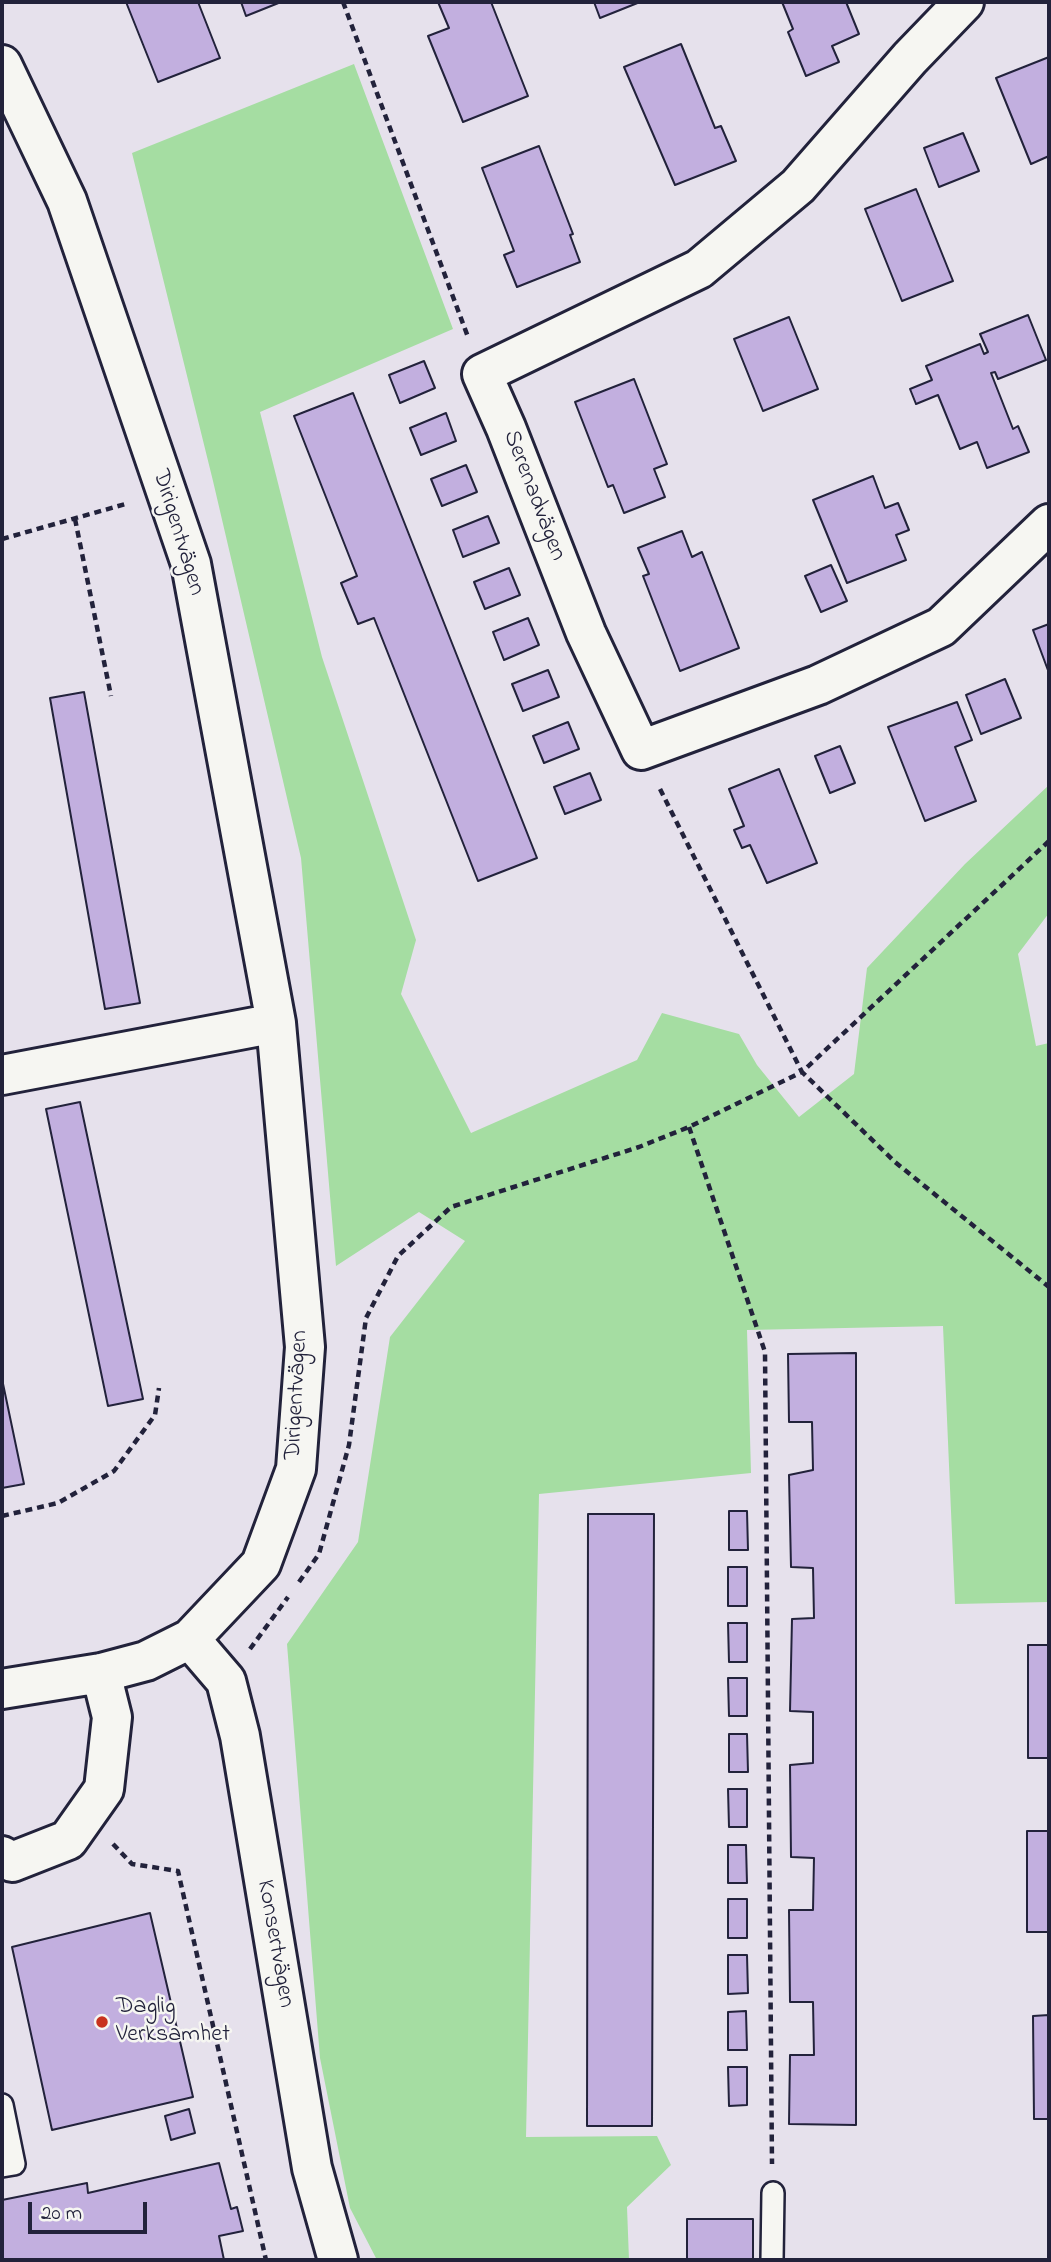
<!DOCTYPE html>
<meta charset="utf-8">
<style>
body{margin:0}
#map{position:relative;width:1051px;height:2262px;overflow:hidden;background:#e6e1ec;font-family:"Indie Flower",sans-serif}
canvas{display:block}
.frame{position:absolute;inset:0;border:4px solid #22223b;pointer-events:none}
.scale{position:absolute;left:28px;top:2202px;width:119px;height:32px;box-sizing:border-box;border:4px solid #22223b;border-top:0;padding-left:9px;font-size:21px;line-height:24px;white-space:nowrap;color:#22223b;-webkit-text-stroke:5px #f6f6f2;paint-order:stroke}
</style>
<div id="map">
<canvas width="1051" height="2262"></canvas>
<div class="frame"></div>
<div class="scale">20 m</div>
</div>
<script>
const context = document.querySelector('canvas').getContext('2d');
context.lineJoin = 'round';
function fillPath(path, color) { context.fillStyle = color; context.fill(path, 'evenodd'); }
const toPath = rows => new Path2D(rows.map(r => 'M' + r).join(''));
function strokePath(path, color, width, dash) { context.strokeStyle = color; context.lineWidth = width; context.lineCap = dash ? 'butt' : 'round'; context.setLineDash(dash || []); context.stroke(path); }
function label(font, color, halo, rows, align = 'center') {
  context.font = font + ' "Indie Flower",sans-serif'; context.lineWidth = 5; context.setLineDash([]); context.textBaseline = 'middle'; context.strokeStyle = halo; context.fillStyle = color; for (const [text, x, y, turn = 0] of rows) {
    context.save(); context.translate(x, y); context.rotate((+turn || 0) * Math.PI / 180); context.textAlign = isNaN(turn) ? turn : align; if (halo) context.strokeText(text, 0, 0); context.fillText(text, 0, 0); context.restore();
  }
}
fillPath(toPath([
 [354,64,453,329,260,412,322,657,416,940,401,994,471,1133,637,1060,662,1013,739,1034,757,1065,799,1117,854,1074,867,968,965,864,1049,785,1049,913,1018,954,1036,1046,1049,1043,1049,1602,955,1604,943,1326,747,1330,751,1473,539,1494,526,2137,657,2136,671,2165,627,2207,629,2260,377,2260,350,2208,320,2058,287,1644,358,1542,390,1337,465,1241,419,1212,336,1266,301,858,213,481,132,153]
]), '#a5dda2');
const building = toPath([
 [126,2,198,2,220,58,158,82,126,2],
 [241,2,281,2,246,16,241,2],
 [438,2,491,2,528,96,463,122,428,36,449,28,438,2],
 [594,2,640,2,600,18,594,2],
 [782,2,846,2,859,34,832,46,839,62,806,76,788,32,793,29,782,2],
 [681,44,715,128,721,126,736,161,675,185,624,67,681,44],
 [1049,57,1049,156,1031,164,996,78,1049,57],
 [963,133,979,171,939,187,924,148,963,133],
 [539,146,573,234,570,235,580,262,517,287,504,255,514,251,482,168,539,146],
 [916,189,953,281,902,301,865,209,916,189],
 [1028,315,1046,360,998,379,995,372,991,373,1013,429,1018,426,1029,452,987,468,977,442,960,449,938,395,916,404,910,389,932,380,926,366,980,344,984,354,988,352,980,334,1028,315],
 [789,317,818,389,763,411,734,339,789,317],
 [424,361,435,388,400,403,389,375,424,361],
 [634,379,667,464,654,469,665,497,624,513,613,485,608,487,575,402,634,379],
 [353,393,537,858,478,881,374,618,358,624,341,583,357,576,294,416,353,393],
 [446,413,456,441,421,455,410,428,446,413],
 [466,465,477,492,442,506,431,479,466,465],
 [873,476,885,508,898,503,909,530,896,535,906,560,847,583,813,500,873,476],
 [488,516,499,543,463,557,453,530,488,516],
 [682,531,692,557,702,552,739,648,680,671,643,576,649,574,638,548,682,531],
 [831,565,847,601,821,612,805,576,831,565],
 [509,568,520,595,485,609,474,582,509,568],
 [528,618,539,645,504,660,493,632,528,618],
 [1049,624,1049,673,1033,630,1049,624],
 [548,670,559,697,523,711,512,684,548,670],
 [1005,679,1021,718,981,734,966,695,1005,679],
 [84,692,140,1003,105,1009,50,698,84,692],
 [957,702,972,740,955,747,976,801,925,821,888,727,957,702],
 [568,722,579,749,544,763,533,736,568,722],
 [840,746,855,783,830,793,815,756,840,746],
 [779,769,817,863,767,883,750,845,742,848,734,830,744,826,729,789,779,769],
 [590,773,601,800,565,814,554,787,590,773],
 [80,1102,143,1399,108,1406,46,1109,80,1102],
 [856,1353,856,2125,789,2124,790,2055,814,2055,813,2002,790,2002,789,1910,813,1910,814,1858,791,1857,790,1765,813,1763,813,1712,790,1711,792,1619,814,1618,813,1568,791,1567,789,1475,813,1470,812,1422,789,1422,788,1354,856,1353],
 [2,1379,24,1484,2,1488,2,1379],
 [729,1511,747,1511,748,1550,729,1550,729,1511],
 [588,1514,654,1514,652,2126,587,2126,588,1514],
 [728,1567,747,1567,747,1606,728,1606,728,1567],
 [728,1623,747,1623,747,1662,729,1662,728,1623],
 [1028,1645,1049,1645,1049,1758,1028,1758,1028,1645],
 [728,1678,747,1678,747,1716,729,1716,728,1678],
 [729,1734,747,1734,748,1772,729,1772,729,1734],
 [728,1789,747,1789,747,1827,729,1827,728,1789],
 [1027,1831,1049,1831,1049,1932,1027,1932,1027,1831],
 [728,1845,746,1845,747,1883,728,1883,728,1845],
 [728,1899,747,1899,747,1938,728,1938,728,1899],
 [150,1913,193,2097,52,2130,12,1947,150,1913],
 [728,1955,747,1955,748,1993,728,1994,728,1955],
 [746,2011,747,2050,728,2050,728,2012,746,2011],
 [1049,2015,1049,2119,1034,2119,1033,2016,1049,2015],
 [728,2067,747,2067,747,2105,729,2106,728,2067],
 [189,2109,195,2133,171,2140,165,2116,189,2109],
 [219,2163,231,2209,237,2207,243,2231,219,2236,224,2260,2,2260,2,2200,87,2183,88,2193,219,2163],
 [687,2219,753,2219,753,2260,687,2260,687,2219]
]);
fillPath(building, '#c2afdf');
strokePath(building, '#22223b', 2);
const lane = toPath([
 [2,2105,14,2164,2,2166],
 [772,2260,773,2193]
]);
const street = toPath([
 [964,2,910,58,798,186,699,269,482,374,506,428,586,633,641,750,818,685,941,627,1049,524],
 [2,65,67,201,191,564,276,1023,305,1347,296,1469,261,1564,190,1639,146,1661,101,1673,2,1689],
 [2,1075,276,1023],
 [190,1639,226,1681,240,1736,312,2168,338,2260],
 [2,1856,12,1862,68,1840,104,1789,112,1717,101,1673]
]);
strokePath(lane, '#22223b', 26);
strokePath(street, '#22223b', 44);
strokePath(toPath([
 [343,2,468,337],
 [75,519,111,696],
 [2,539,129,503],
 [1049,841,802,1072,895,1162,1049,1287],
 [689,1127,765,1352,772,2164],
 [2,1516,58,1503,114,1471,155,1415,159,1388],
 [299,1582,319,1554,349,1445,366,1318,398,1256,451,1207,639,1147,689,1127,802,1072,658,785],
 [250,1649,288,1597],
 [113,1844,132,1864,178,1871,266,2260]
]), '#22223b', 4.5, [7, 5]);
strokePath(lane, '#f6f6f2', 21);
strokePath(street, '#f6f6f2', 38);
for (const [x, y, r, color] of [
 [102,2022,7,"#c8321e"]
]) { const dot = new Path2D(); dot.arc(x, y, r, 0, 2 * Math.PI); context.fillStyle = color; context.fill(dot); strokePath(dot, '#f6f6f2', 2.5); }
label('24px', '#22223b', '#f6f6f2', [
 ["Serenadvägen",533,496,69],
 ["Dirigentvägen",177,533,73],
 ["Dirigentvägen",298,1395,-87],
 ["Konsertvägen",274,1944,80]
]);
label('24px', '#22223b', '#f6f6f2', [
 ["Daglig",116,2008],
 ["Verksamhet",116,2036]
], 'left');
</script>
